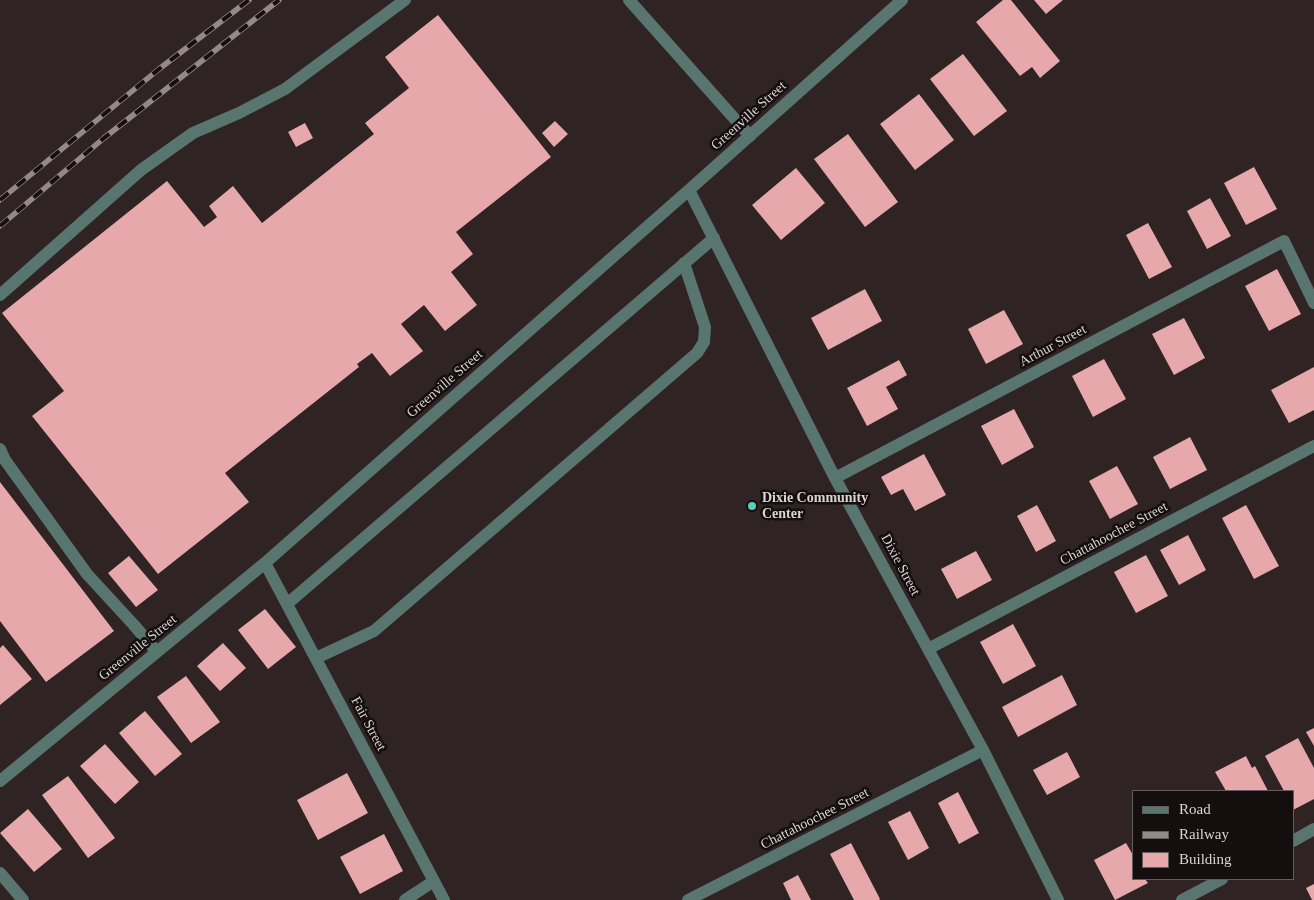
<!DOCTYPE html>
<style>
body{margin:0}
#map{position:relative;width:1314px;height:900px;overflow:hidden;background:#2f2323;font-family:"Times New Roman",serif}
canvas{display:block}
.legend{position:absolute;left:1132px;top:790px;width:162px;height:90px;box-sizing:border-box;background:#140e0e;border:1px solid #645d5d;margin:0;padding:6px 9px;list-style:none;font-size:15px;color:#dcd3d3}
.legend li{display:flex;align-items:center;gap:10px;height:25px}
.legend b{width:25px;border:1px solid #645d5d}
</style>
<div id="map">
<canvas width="1314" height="900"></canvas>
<ul class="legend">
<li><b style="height:6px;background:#597570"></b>Road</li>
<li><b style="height:6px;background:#948989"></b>Railway</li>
<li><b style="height:14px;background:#e6a8aa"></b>Building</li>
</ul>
</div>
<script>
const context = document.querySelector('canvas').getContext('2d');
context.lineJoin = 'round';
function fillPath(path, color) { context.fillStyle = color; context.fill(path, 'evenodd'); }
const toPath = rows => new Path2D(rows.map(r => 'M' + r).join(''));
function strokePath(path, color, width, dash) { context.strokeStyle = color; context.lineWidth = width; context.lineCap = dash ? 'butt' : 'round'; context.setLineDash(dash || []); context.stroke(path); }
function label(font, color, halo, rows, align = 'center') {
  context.font = font + ' "Times New Roman",serif'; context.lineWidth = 5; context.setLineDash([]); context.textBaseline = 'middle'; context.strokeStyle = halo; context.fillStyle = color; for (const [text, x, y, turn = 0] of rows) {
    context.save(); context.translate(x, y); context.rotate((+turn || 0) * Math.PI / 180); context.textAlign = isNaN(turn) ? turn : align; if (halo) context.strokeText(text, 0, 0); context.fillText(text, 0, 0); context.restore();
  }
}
fillPath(toPath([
 [1003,0,1011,0,1060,61,1040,78,1032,67,1020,76,976,22],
 [1034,0,1063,0,1046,14],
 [438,15,551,157,456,232,473,254,451,272,477,305,445,331,424,305,401,324,423,351,390,376,372,353,357,364,359,367,225,473,249,502,158,574,32,416,64,391,2,313,167,181,204,227,217,217,209,206,233,186,262,223,374,134,365,123,409,88,385,57],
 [963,54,1007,111,974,136,930,79],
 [919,94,954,140,915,170,880,124],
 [555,121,568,134,554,147,542,133],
 [305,123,313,138,296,147,288,132],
 [848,134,898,202,865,227,814,159],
 [1254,167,1277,209,1246,225,1224,183],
 [796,168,825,203,781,240,752,205],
 [1210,198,1231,236,1207,249,1187,211],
 [1148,223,1172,267,1149,279,1126,235],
 [1277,269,1301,314,1269,331,1245,286],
 [865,289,882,321,828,350,811,318],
 [1004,310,1023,344,986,364,968,329],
 [1184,318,1205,358,1174,375,1152,334],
 [1104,359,1126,399,1093,417,1072,376],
 [899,360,907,375,886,387,898,409,867,426,847,388],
 [1314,367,1314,410,1289,423,1271,390],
 [1014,409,1034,447,1002,465,981,426],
 [1190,437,1207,470,1170,489,1153,457],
 [924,454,946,495,915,511,903,489,891,495,881,477],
 [1117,466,1138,504,1110,519,1089,481],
 [0,482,114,631,46,682,0,621],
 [1037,505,1056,541,1036,552,1017,516],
 [1246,505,1279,566,1254,579,1222,518],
 [1188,535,1206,570,1179,585,1160,550],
 [976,551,992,580,957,599,941,569],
 [1146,555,1168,596,1136,613,1114,572],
 [129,556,158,590,136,607,108,573],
 [265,609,296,647,268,669,238,630],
 [1013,624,1036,666,1003,684,980,642],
 [223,643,246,668,220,691,197,666],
 [3,645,32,679,0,705,0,648],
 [1062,675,1077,705,1018,737,1002,707],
 [186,676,220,722,191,743,157,697],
 [145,711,182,754,155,776,119,733],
 [1314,728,1314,746,1306,732],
 [1298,738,1314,768,1314,799,1293,810,1293,791,1284,791,1265,756],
 [105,744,139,782,115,804,80,766],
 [1067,752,1080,777,1047,795,1033,770],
 [1246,756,1252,768,1255,766,1268,791,1226,791,1215,772],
 [347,773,368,813,318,840,297,800],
 [68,776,115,838,88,858,42,795],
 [958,792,979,833,959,844,938,803],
 [28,809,62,849,34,872,0,833],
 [910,811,929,848,908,860,888,822],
 [384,834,403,871,360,894,340,857],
 [851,843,880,899,879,900,854,900,830,854],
 [1126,843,1133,855,1133,879,1145,879,1148,883,1115,900,1094,860],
 [798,875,811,900,791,900,783,883],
 [1314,884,1314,900,1312,900,1306,888]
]), '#e6a8aa');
strokePath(toPath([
 [629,0,750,136],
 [689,190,835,478,983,750,1058,900],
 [0,295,141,170,193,133,239,113,285,89,405,0],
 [0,449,5,460,87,574,133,624,157,652],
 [835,478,1284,241,1314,303],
 [265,563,444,900],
 [287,604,714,238],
 [928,649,1314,446],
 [316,658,374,631,697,353,704,342,705,327,684,263],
 [0,781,265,563,689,190,902,0],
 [1293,841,1314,829],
 [0,873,23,900],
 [405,900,434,881],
 [688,900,983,750],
 [1182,900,1222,879]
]), '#597570', 12);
const rail = toPath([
 [0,200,159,69,249,0],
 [0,226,104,138,279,0]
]);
strokePath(rail, '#948989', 5.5);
strokePath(rail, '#140e0e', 4, [11]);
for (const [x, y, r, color] of [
 [752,506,5,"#5acebd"]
]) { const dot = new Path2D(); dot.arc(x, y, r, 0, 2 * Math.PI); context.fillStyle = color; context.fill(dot); strokePath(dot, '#140e0e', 2); }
label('14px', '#dcd3d3', '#140e0e', [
 ["Greenville Street",749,116,-42],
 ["Arthur Street",1053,346,-28],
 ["Greenville Street",445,384,-41],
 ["Chattahoochee Street",1114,534,-28],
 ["Dixie Street",900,565,62],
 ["Greenville Street",138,648,-39],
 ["Fair Street",368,724,62],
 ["Chattahoochee Street",815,819,-27]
]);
label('bold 14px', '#dcd3d3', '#140e0e', [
 ["Dixie Community",762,498],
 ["Center",762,514]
], 'left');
</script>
